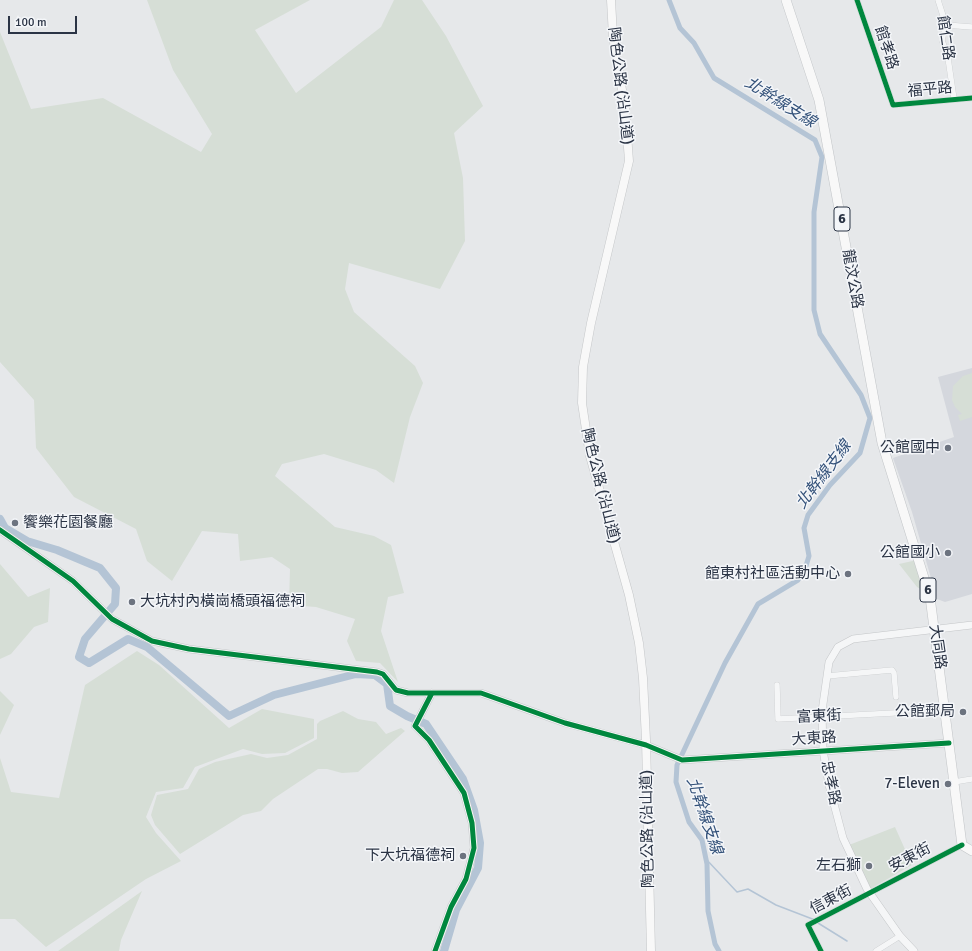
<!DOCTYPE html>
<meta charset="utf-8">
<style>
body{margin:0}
#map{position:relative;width:972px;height:951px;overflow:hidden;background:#e6e8ea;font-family:Signika,sans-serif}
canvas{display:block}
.scale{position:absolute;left:8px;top:16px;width:69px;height:18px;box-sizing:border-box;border:2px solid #2b3445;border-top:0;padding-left:5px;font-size:12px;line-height:14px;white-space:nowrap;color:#2b3445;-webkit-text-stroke:3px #f4f6f9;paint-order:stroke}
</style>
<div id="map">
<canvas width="972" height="951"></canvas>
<div class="scale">100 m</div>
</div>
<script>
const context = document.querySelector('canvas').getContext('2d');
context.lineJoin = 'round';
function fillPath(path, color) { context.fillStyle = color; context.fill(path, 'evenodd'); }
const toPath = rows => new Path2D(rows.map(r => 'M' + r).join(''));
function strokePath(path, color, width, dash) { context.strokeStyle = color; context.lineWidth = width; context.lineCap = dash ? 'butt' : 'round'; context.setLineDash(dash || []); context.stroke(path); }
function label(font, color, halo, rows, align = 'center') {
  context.font = font + ' Signika,"Noto Sans TC",sans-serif'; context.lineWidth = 3; context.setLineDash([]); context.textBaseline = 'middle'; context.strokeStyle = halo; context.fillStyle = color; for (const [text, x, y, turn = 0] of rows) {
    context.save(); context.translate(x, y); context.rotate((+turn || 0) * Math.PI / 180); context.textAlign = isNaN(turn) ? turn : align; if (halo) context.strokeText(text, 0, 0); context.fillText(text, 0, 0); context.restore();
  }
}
fillPath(toPath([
 [972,368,972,594,945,602,937,599,912,512,893,458,954,437,938,377]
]), '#d4d7dd');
fillPath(toPath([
 [147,0,310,0,255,30,296,93,381,27,394,0,422,0,446,36,483,106,454,133,463,178,465,241,440,289,349,263,345,289,354,312,415,366,423,383,410,417,394,483,376,470,324,454,282,464,275,476,335,527,374,536,391,545,404,593,388,597,381,631,398,682,380,663,356,661,347,641,355,619,316,607,289,605,290,569,272,557,240,561,238,534,202,531,172,581,147,561,136,529,74,497,36,448,34,400,0,362,0,32,31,109,103,98,201,152,212,134,173,70],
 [972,373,972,417,960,421,958,415,962,414,955,407,952,400,953,386,963,376],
 [917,560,924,591,917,587,899,564],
 [0,564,28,597,50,588,48,622,34,627,11,654,0,659],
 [137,651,159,665,229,728,262,709,314,719,314,738,285,753,262,754,243,749,195,767,183,788,156,792,146,817,156,833,181,861,146,879,46,947,15,919,0,919,0,758,11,792,59,798,85,685],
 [0,691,14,705,0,735],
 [343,711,358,719,376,722,386,734,401,728,405,731,358,772,342,773,327,769,318,769,273,799,261,811,243,815,180,854,155,825,151,815,157,795,188,789,199,769,215,762,251,754,267,758,288,755,317,739,317,724,320,721],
 [895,827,912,865,870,889,849,845],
 [142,891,121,940,119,951,58,951]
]), '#d6ded6');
strokePath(toPath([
 [705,858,737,892,748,889,776,905,815,920],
 [818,923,847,941]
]), '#b4c4d5', 1.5);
strokePath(toPath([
 [669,0,680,28,694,43,714,78,815,140,822,157,814,212,814,310,820,334,861,395,870,418,860,453,830,485,808,515,804,528,809,556,805,569,798,580,758,604,725,663,677,765,676,782,689,822,702,840,707,864,708,911,715,944,719,951]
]), '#b4c4d5', 5);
strokePath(toPath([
 [0,519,5,528,27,541,57,550,100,568,116,588,115,604,85,639,79,657,89,663,128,639,147,647,229,716,274,695,356,674,375,675,387,684,390,706,407,716,426,724,463,779,474,810,480,843,478,868,456,910,444,951]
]), '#b4c4d5', 8);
const minor = toPath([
 [857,0,893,105,972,98],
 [938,0,946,25,942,40,948,58,954,99],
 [946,25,972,27],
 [827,676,892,670,894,673,896,697],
 [777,685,778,719,894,713],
 [954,782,972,779],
 [821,951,808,925,962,845],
 [876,951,900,936]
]);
const tertiary = toPath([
 [0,530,73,581,112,619,152,641,189,649,377,672,383,674,396,690,408,693,481,693,565,723,646,745,682,760,949,743],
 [432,693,415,726,429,740,464,793,472,823,474,848,466,879,451,907,435,951],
 [914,951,900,936,867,889,843,838,829,785,823,750,822,711,829,662,838,647,853,639,972,625]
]);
const secondary = toPath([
 [611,0,613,36,625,108,629,161,591,323,583,367,582,403,590,456,629,595,639,643,643,678,646,740,651,951]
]);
const primary = toPath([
 [786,0,819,100,882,443,930,597,962,845,972,851]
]);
strokePath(minor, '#c4c6c8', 6);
strokePath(tertiary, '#c4c6c8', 8);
strokePath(secondary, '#c4c6c8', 9);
strokePath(primary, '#c2c5c8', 10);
strokePath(minor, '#f5f6f7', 5.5);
strokePath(tertiary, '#f5f6f7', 7);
strokePath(secondary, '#f8f8f8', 8);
strokePath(primary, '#f8f8f8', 9);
strokePath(toPath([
 [857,0,893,105,972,98],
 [0,530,73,581,112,619,152,641,189,649,377,672,383,674,396,690,408,693,481,693,565,723,646,745,682,760,949,743],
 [432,693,415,726,429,740,464,793,472,823,474,848,466,879,451,907,435,951],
 [821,951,808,925,962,845]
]), '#00873e', 5);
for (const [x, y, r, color] of [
 [948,448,4,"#6c737f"],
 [15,523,4,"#6c737f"],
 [948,553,4,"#6c737f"],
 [848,574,4,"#6c737f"],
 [132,602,4,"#6c737f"],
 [963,712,4,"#6c737f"],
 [948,784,4,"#6c737f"],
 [463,856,4,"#6c737f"],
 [869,866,4,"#6c737f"]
]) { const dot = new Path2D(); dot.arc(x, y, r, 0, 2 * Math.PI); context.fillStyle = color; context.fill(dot); strokePath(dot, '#f4f6f9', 1.5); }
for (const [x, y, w] of [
 [842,219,16],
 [928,590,16]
]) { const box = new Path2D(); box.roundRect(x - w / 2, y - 12, w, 24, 3); context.fillStyle = '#f4f6f9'; context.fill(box); strokePath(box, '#2b3445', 1); }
label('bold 14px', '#2b3445', null, [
 ["6",842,219],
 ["6",928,590]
]);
label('15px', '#2b3445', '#f4f6f9', [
 ["館仁路",945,38,82],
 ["館孝路",886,48,72],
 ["陶色公路 (沿山道)",620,86,83],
 ["福平路",930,90,-5],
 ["龍汶公路",852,279,80],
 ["陶色公路 (沿山道)",600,486,76],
 ["大同路",937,647,82],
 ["富東街",819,717,-3],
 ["大東路",814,739,-4],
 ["忠孝路",830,783,78],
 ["陶色公路 (沿山道)",648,829,-91],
 ["安東街",910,858,-28],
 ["信東街",831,900,-28]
]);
label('15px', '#2b3445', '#f4f6f9', [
 ["公館國中",940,448],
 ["饗樂花園餐廳",23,523,"left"],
 ["公館國小",940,553],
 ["館東村社區活動中心",840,574],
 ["大坑村內橫崗橋頭福德祠",140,602,"left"],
 ["公館郵局",955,712],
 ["7-Eleven",940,784],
 ["下大坑福德祠",455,856],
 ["左石獅",861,866]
], 'right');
label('italic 16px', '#34527a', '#f4f6f9', [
 ["北幹線支線",780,103,32],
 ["北幹線支線",824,475,-53],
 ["北幹線支線",704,816,71]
]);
</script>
